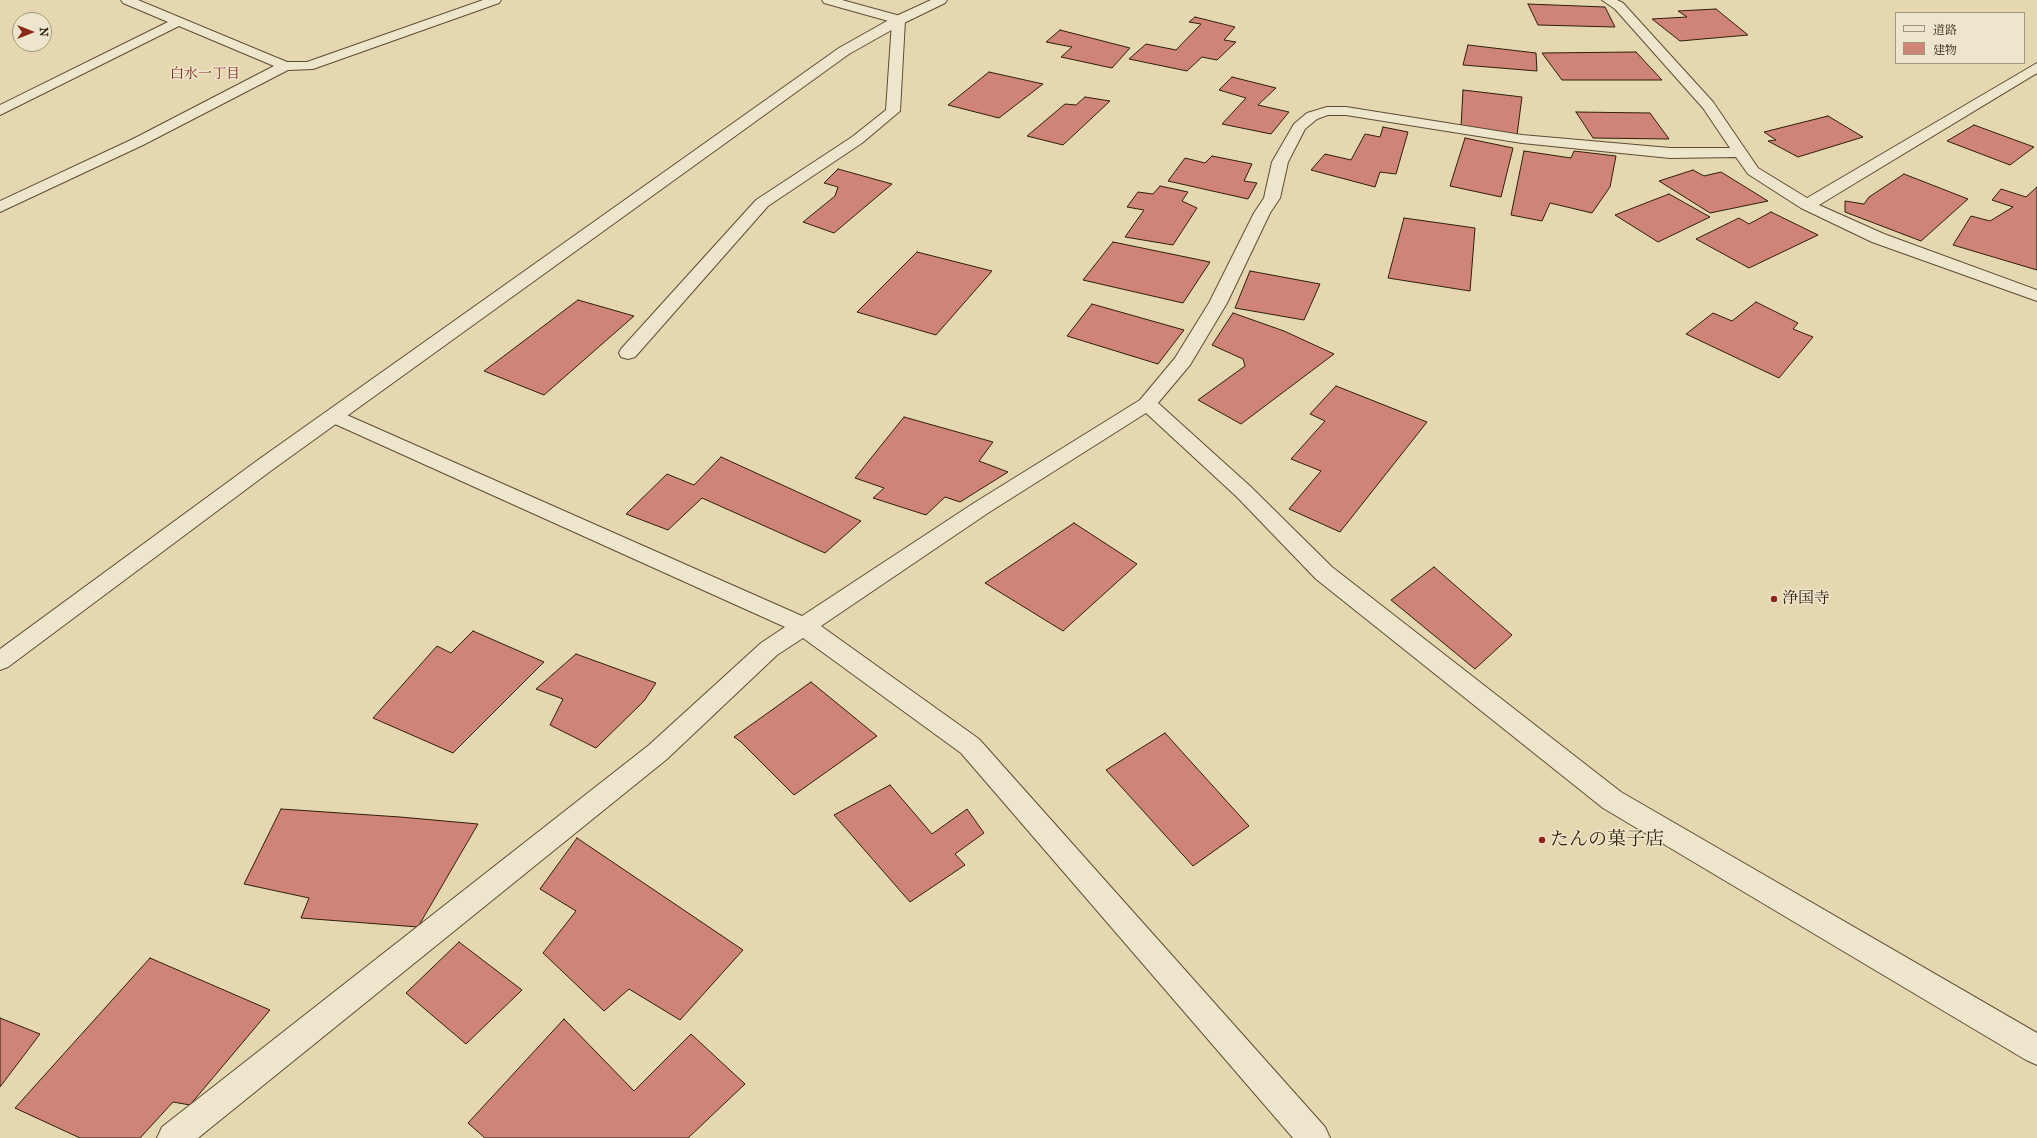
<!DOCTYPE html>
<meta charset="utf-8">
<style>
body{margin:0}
#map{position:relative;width:2037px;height:1138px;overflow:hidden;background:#e5d8b0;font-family:"IM FELL Great Primer","Noto Serif JP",serif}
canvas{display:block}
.legend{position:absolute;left:1895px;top:12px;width:130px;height:52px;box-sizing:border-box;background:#eee6cc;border:1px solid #a2967e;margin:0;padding:5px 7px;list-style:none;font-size:12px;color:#301d0a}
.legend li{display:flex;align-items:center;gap:8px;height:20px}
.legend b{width:20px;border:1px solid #a2967e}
.north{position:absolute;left:12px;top:12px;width:40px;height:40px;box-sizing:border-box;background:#eee6cc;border:1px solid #a2967e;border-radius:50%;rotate:90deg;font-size:11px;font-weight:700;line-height:16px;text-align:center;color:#301d0a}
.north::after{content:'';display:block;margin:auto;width:14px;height:18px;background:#8f2418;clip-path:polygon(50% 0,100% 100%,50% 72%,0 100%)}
</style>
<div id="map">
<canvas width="2037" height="1138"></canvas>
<ul class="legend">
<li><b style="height:5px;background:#eee6cc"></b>道路</li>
<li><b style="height:11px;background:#cf8478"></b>建物</li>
</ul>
<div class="north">N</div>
</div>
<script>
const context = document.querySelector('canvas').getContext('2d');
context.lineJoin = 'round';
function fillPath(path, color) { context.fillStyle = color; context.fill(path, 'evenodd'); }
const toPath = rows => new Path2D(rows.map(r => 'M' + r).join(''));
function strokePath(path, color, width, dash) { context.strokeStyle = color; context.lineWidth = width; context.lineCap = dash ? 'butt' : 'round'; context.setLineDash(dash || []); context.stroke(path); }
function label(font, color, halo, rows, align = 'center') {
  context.font = font + ' "IM FELL Great Primer","Noto Serif JP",serif'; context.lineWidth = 3; context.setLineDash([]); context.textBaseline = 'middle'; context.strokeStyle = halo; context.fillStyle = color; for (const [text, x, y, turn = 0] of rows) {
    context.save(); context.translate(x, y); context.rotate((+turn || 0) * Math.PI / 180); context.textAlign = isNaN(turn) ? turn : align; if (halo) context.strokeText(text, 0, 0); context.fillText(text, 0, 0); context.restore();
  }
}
const building = toPath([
 [1528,4,1605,7,1615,27,1538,25,1528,4],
 [1716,9,1748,35,1680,41,1652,19,1687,17,1678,11,1716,9],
 [1195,17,1235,27,1224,40,1236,42,1217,60,1202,57,1187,71,1129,59,1146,44,1176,50,1201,24,1189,22,1195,17],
 [1060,30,1130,48,1112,68,1061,57,1072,47,1046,42,1060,30],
 [1468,45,1536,53,1537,71,1463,65,1468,45],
 [1636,52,1662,80,1562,80,1542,53,1636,52],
 [989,72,1043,84,999,118,948,105,989,72],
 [1232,77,1276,88,1258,105,1289,112,1271,134,1222,124,1246,98,1219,90,1232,77],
 [1463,90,1522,97,1517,135,1461,127,1463,90],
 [1085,97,1110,101,1063,145,1027,136,1065,104,1076,105,1085,97],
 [1576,112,1650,113,1669,139,1593,138,1576,112],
 [1828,116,1863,137,1798,157,1768,141,1776,140,1764,132,1828,116],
 [1974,125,2034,147,2010,165,1947,141,1974,125],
 [1383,127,1408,132,1396,174,1380,172,1375,187,1311,170,1325,154,1351,160,1365,134,1380,137,1383,127],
 [1465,138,1513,148,1501,197,1450,186,1465,138],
 [1524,151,1571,158,1574,151,1616,156,1610,187,1592,213,1550,203,1542,221,1511,215,1524,151],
 [1212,156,1252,164,1244,181,1257,183,1248,199,1168,181,1185,158,1205,163,1212,156],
 [838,169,892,184,834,233,803,222,835,196,838,187,824,183,838,169],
 [1693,170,1704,176,1721,172,1768,201,1710,213,1659,181,1693,170],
 [1904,174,1968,199,1921,241,1845,212,1845,201,1864,204,1869,197,1904,174],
 [1160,186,1188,192,1182,201,1197,208,1173,245,1125,237,1144,210,1127,207,1138,192,1153,194,1160,186],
 [2037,187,2037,270,1953,245,1971,216,1990,221,2013,207,1992,200,2001,189,2026,197,2037,187],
 [1669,194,1710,217,1658,242,1615,215,1669,194],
 [1771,212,1818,235,1749,268,1696,239,1739,218,1749,224,1771,212],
 [1404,218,1475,228,1470,291,1388,278,1404,218],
 [1113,242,1210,262,1183,303,1083,280,1113,242],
 [917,252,992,271,936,335,857,312,917,252],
 [1250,271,1320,284,1304,320,1235,308,1250,271],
 [578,300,634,316,544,395,484,371,578,300],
 [1756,302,1798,323,1793,329,1813,337,1779,378,1686,334,1713,313,1732,321,1756,302],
 [1092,304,1184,330,1158,364,1067,336,1092,304],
 [1233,313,1284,331,1334,354,1241,424,1198,400,1245,366,1243,359,1212,345,1233,313],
 [1336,386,1427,422,1340,532,1289,509,1321,471,1291,459,1325,421,1310,414,1336,386],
 [904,417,993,442,979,461,1008,472,960,502,945,497,926,515,873,498,884,488,855,478,904,417],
 [721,457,861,521,825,553,702,498,668,530,626,514,667,474,694,485,721,457],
 [1074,523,1137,564,1063,631,985,583,1074,523],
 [1434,567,1512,635,1475,669,1391,600,1434,567],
 [473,631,544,662,453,753,373,718,437,646,451,653,473,631],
 [576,654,656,683,644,701,596,748,550,725,563,699,536,689,576,654],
 [811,682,877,736,794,795,741,742,734,737,811,682],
 [1165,733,1249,826,1193,866,1106,770,1165,733],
 [890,785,932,834,967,809,984,833,955,854,965,865,910,902,834,815,890,785],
 [281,809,400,817,478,824,418,927,301,918,309,898,244,884,281,809],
 [577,838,743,950,680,1020,629,989,604,1011,543,953,576,911,540,889,577,838],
 [459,942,522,990,466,1044,406,993,459,942],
 [150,958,270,1010,190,1105,173,1102,140,1138,80,1138,15,1108,150,958],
 [0,1018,40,1034,0,1087,0,1018],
 [564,1019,634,1091,691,1034,745,1084,688,1138,485,1138,468,1123,564,1019]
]);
fillPath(building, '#cf8478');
strokePath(building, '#301d0a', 1);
const minor = toPath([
 [121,0,138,0,287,62,307,62,483,0,501,0,499,3,313,69,288,70,143,145,0,212,0,201,133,139,274,66,179,26,0,115,0,105,168,22,123,3,121,0],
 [822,0,842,0,904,17,905,20,900,111,862,143,768,206,635,357,628,359,621,357,619,353,621,349,756,200,852,137,886,110,892,22,824,3,822,0],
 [1602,0,1617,0,1623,3,1713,102,1758,168,1807,198,2037,63,2037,73,1819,205,1884,234,2037,290,2037,301,1872,242,1801,208,1748,174,1736,157,1670,158,1522,143,1346,115,1328,115,1317,119,1305,129,1288,162,1280,198,1270,213,1227,303,1190,365,1158,403,1251,487,1332,567,1621,792,2037,1033,2037,1065,2026,1060,1603,808,1316,579,1237,497,1146,413,988,513,821,626,979,739,1325,1127,1330,1138,1293,1138,961,753,803,638,777,655,667,759,198,1138,157,1138,162,1127,649,745,761,643,785,627,326,420,323,416,326,412,333,410,340,412,802,616,974,503,1140,400,1175,358,1209,303,1254,213,1264,198,1272,162,1294,124,1307,113,1327,107,1346,107,1522,135,1670,148,1730,148,1703,108,1615,9,1602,0]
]);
const tertiary = toPath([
 [931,0,947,0,945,3,904,23,849,54,272,470,8,667,0,670,0,649,258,460,839,48,894,17,931,0]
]);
strokePath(minor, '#5d4c34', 2);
strokePath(tertiary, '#5d4c34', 2);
fillPath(minor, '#eee6cc');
fillPath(tertiary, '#eee6cc');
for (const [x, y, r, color] of [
 [1774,599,4,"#8f2418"],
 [1542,840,4,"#8f2418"]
]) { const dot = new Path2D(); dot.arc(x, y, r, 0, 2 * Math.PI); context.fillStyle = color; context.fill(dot); strokePath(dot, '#eee6cc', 1.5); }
label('14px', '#7a1f14', '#eee6cc', [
 ["白水一丁目",205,75]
]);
label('16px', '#301d0a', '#eee6cc', [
 ["浄国寺",1782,599]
], 'left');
label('19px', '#301d0a', '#eee6cc', [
 ["たんの菓子店",1550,840]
], 'left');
</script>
